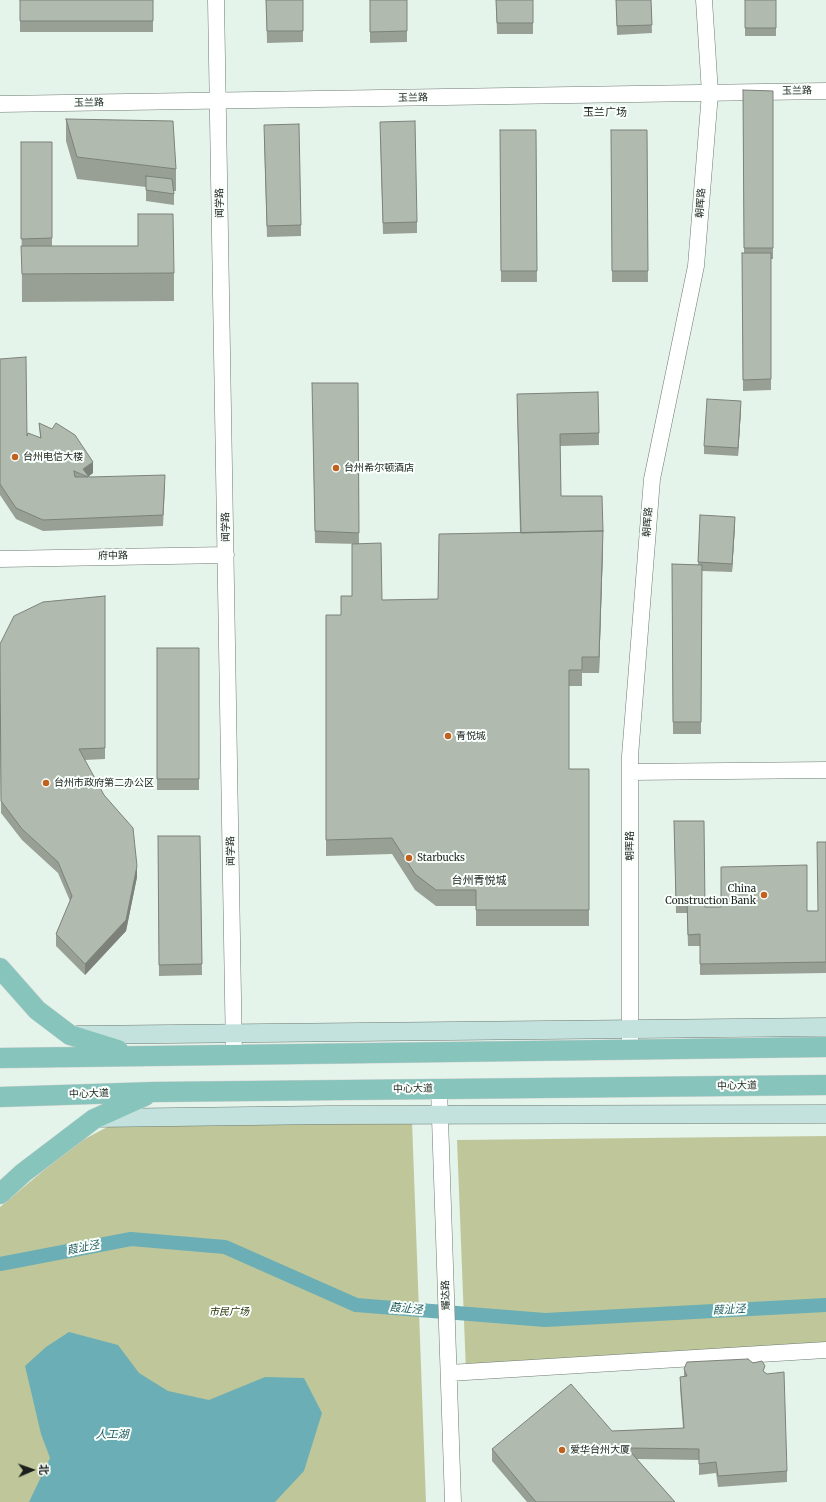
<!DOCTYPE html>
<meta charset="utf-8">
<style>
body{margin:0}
#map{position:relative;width:826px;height:1502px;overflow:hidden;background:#e5f4eb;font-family:Merriweather,"Noto Sans SC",serif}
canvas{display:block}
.north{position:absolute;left:12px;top:1450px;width:40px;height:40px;-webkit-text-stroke:3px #f9fffb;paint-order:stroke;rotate:88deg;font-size:11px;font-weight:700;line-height:16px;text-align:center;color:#1b201d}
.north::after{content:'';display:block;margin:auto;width:14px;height:18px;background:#1b201d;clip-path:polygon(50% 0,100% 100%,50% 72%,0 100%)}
</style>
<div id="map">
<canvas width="826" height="1502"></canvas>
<div class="north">北</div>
</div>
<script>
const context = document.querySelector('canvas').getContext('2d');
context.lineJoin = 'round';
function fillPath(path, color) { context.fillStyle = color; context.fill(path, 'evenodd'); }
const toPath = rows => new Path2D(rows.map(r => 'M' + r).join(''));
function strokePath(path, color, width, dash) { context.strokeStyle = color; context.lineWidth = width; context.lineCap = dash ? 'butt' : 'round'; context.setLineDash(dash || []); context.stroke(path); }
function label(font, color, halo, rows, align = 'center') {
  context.font = font + ' Merriweather,"Noto Sans SC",serif'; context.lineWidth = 4; context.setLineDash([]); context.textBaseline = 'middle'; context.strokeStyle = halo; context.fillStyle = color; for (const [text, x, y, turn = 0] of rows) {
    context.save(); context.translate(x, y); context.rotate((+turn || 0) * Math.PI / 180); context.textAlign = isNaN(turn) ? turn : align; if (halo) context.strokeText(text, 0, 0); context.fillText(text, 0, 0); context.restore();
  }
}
fillPath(toPath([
 [412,1121,426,1502,0,1502,0,1207,75,1144,115,1123],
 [826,1136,826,1350,466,1372,457,1140]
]), '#bfc79a');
fillPath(toPath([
 [69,1332,118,1345,139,1373,168,1391,209,1400,265,1377,304,1378,322,1413,304,1471,275,1502,29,1502,50,1458,41,1434,25,1366,46,1347]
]), '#6baeb5');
strokePath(toPath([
 [0,1264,131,1239,225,1247,356,1305,545,1320,826,1305]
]), '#6baeb5', 14);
const tertiary = toPath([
 [216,0,234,1055],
 [0,104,826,91],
 [0,559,226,555],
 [630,772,826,770],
 [630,1050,630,756,652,479,696,266,710,93,704,0],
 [439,1089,453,1502],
 [449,1373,826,1350]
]);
const secondary = toPath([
 [77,1035,826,1027],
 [97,1118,328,1115,826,1114]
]);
const primary = toPath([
 [0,968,37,1010,70,1035,118,1050],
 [0,1058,826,1047],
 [0,1097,154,1092,826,1085],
 [0,1194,23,1173,94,1119,145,1096]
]);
strokePath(tertiary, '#6e7b73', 17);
strokePath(secondary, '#6e7b73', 19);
strokePath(primary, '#d1d2d2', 21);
strokePath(tertiary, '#fff', 16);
strokePath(secondary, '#c3e1dd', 18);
strokePath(primary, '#87c4bb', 20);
fillPath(toPath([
 [20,0,153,0,153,32,20,32],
 [266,0,303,0,303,42,267,43],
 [370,0,407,0,407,42,370,43],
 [496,0,533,0,533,34,497,34],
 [616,0,651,0,652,33,617,35],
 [745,0,776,0,776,36,745,36],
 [743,90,773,91,773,259,771,259,771,390,743,391,742,253,744,253],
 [66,119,176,169,176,191,174,191,174,205,146,201,146,187,77,179,66,141],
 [500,130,536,130,537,282,501,282],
 [611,130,647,130,648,282,612,282],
 [380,133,417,222,417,233,383,234],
 [264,136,301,225,301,236,267,237],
 [21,142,52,142,52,246,138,246,138,214,174,273,174,301,22,302],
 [0,359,27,436,40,437,39,423,93,473,88,476,89,477,165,486,163,526,43,531,16,519,0,495],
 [312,383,358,383,359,544,315,543],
 [517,405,599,433,599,445,560,446,561,496,603,547,599,673,582,673,582,686,569,686,569,769,589,769,589,926,476,926,476,906,436,906,415,890,392,854,326,856,326,615,341,615,382,600,438,599,520,533],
 [741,409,738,456,704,454,704,446],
 [700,515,735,525,732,572,702,571,701,734,673,734,672,564,698,565],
 [105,596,105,759,85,760,137,877,126,931,85,975,56,946,56,934,70,901,58,873,22,840,1,813,0,715],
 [157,648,199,648,199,790,157,790],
 [674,821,705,907,818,911,826,842,826,973,700,975,700,946,688,946,687,913,676,913],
 [158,836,200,836,202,975,159,976],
 [684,1369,765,1373,787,1471,787,1482,718,1487,716,1473,699,1475,699,1460,637,1459,675,1502,527,1502,492,1461,492,1449,612,1431,683,1428,680,1388,680,1377,684,1377]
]), '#98a096');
fillPath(toPath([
 [741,401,741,409,738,456,738,448],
 [93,462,93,473,88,477,83,469],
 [735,517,735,525,732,572,732,564],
 [603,531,603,547,599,673,599,657],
 [137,866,137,877,126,931,85,975,85,964]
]), '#7c827a');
const building = toPath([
 [20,0,153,0,153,21,20,21,20,0],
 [266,0,303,0,303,31,267,31,266,0],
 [370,0,407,0,407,31,370,32,370,0],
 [496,0,533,0,533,23,497,23,496,0],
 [616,0,651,0,652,25,617,26,616,0],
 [745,0,776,0,776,28,745,28,745,0],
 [743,90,773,91,773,248,744,248,743,90],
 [66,119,173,121,176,169,77,157,66,119],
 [415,121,417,222,383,223,380,122,415,121],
 [299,124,301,225,267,226,264,125,299,124],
 [500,130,536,130,537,271,501,271,500,130],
 [611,130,647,130,648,271,612,271,611,130],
 [21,142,52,142,52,238,21,239,21,142],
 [146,176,172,179,174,194,146,190,146,176],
 [138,214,173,214,174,273,22,274,21,246,138,246,138,214],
 [742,253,771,253,771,379,743,380,742,253],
 [26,357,27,436,28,433,41,438,39,423,52,429,56,423,75,435,93,462,83,469,89,477,165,475,163,515,43,520,16,508,0,484,0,359,26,357],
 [74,471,88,477,75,477,74,471],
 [312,383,358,383,359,533,315,531,312,383],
 [598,392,599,433,560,434,561,496,602,496,603,531,521,533,517,394,598,392],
 [707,399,741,401,738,448,704,446,707,399],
 [700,515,735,517,732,564,698,562,700,515],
 [603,531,599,657,582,657,582,670,569,670,569,769,589,769,589,910,476,910,476,890,436,890,415,874,392,838,326,840,326,615,341,615,341,596,352,596,352,544,381,543,382,600,438,599,439,534,603,531],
 [672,564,702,565,701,722,673,722,672,564],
 [105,596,105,748,79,749,104,795,133,828,137,866,126,920,85,964,56,934,72,896,58,862,22,829,1,801,0,644,14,616,43,602,105,596],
 [157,648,199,648,199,779,157,779,157,648],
 [674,821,704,821,705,907,721,907,721,867,807,865,807,911,818,911,817,842,826,842,826,962,700,964,700,934,688,935,687,902,676,902,674,821],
 [158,836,200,836,202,964,159,965,158,836],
 [748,1359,753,1363,762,1361,765,1366,763,1371,767,1374,784,1372,787,1471,718,1476,716,1462,699,1464,699,1449,627,1448,675,1502,536,1502,492,1449,571,1384,612,1431,684,1428,680,1377,687,1376,684,1369,687,1362,748,1359]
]);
fillPath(building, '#b1baaf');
strokePath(building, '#7c827a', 1);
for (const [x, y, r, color] of [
 [15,457,4,"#c1611f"],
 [336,468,4,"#c1611f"],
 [448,736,4,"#c1611f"],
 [46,783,4,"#c1611f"],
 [409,858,4,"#c1611f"],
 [764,895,4,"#c1611f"],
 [562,1450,4,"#c1611f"]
]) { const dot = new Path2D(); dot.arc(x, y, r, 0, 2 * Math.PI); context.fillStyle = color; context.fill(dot); strokePath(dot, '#f9fffb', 1.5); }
label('10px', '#1b201d', '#f9fffb', [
 ["玉兰路",797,91,-1],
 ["玉兰路",413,98,-1],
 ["玉兰路",89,103,-1],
 ["闻学路",220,203,-91],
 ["朝晖路",701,203,-86],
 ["朝晖路",648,522,-86],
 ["闻学路",226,527,-91],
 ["府中路",113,556,-1],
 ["朝晖路",630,846,-90],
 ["闻学路",231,851,-91],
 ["中心大道",737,1086,-1],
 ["中心大道",413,1089,-1],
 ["中心大道",89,1094,-2],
 ["耀达路",446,1295,-92]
]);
label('10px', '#1b201d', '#f9fffb', [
 ["台州电信大楼",23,457],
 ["台州希尔顿酒店",344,468],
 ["青悦城",456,736],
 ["台州市政府第二办公区",54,783],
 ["Starbucks",417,858],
 ["China",756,889,"right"],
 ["Construction Bank",756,901,"right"],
 ["爱华台州大厦",570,1450]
], 'left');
label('italic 10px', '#2a2f07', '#f9fffb', [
 ["市民广场",229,1312]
]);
label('11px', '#1b201d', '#f9fffb', [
 ["玉兰广场",605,113],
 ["台州青悦城",479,881]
]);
label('italic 11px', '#1f585e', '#f9fffb', [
 ["葭沚泾",83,1248,-11],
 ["葭沚泾",406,1309,5],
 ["葭沚泾",729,1310,-3],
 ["人工湖",112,1435]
]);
</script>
